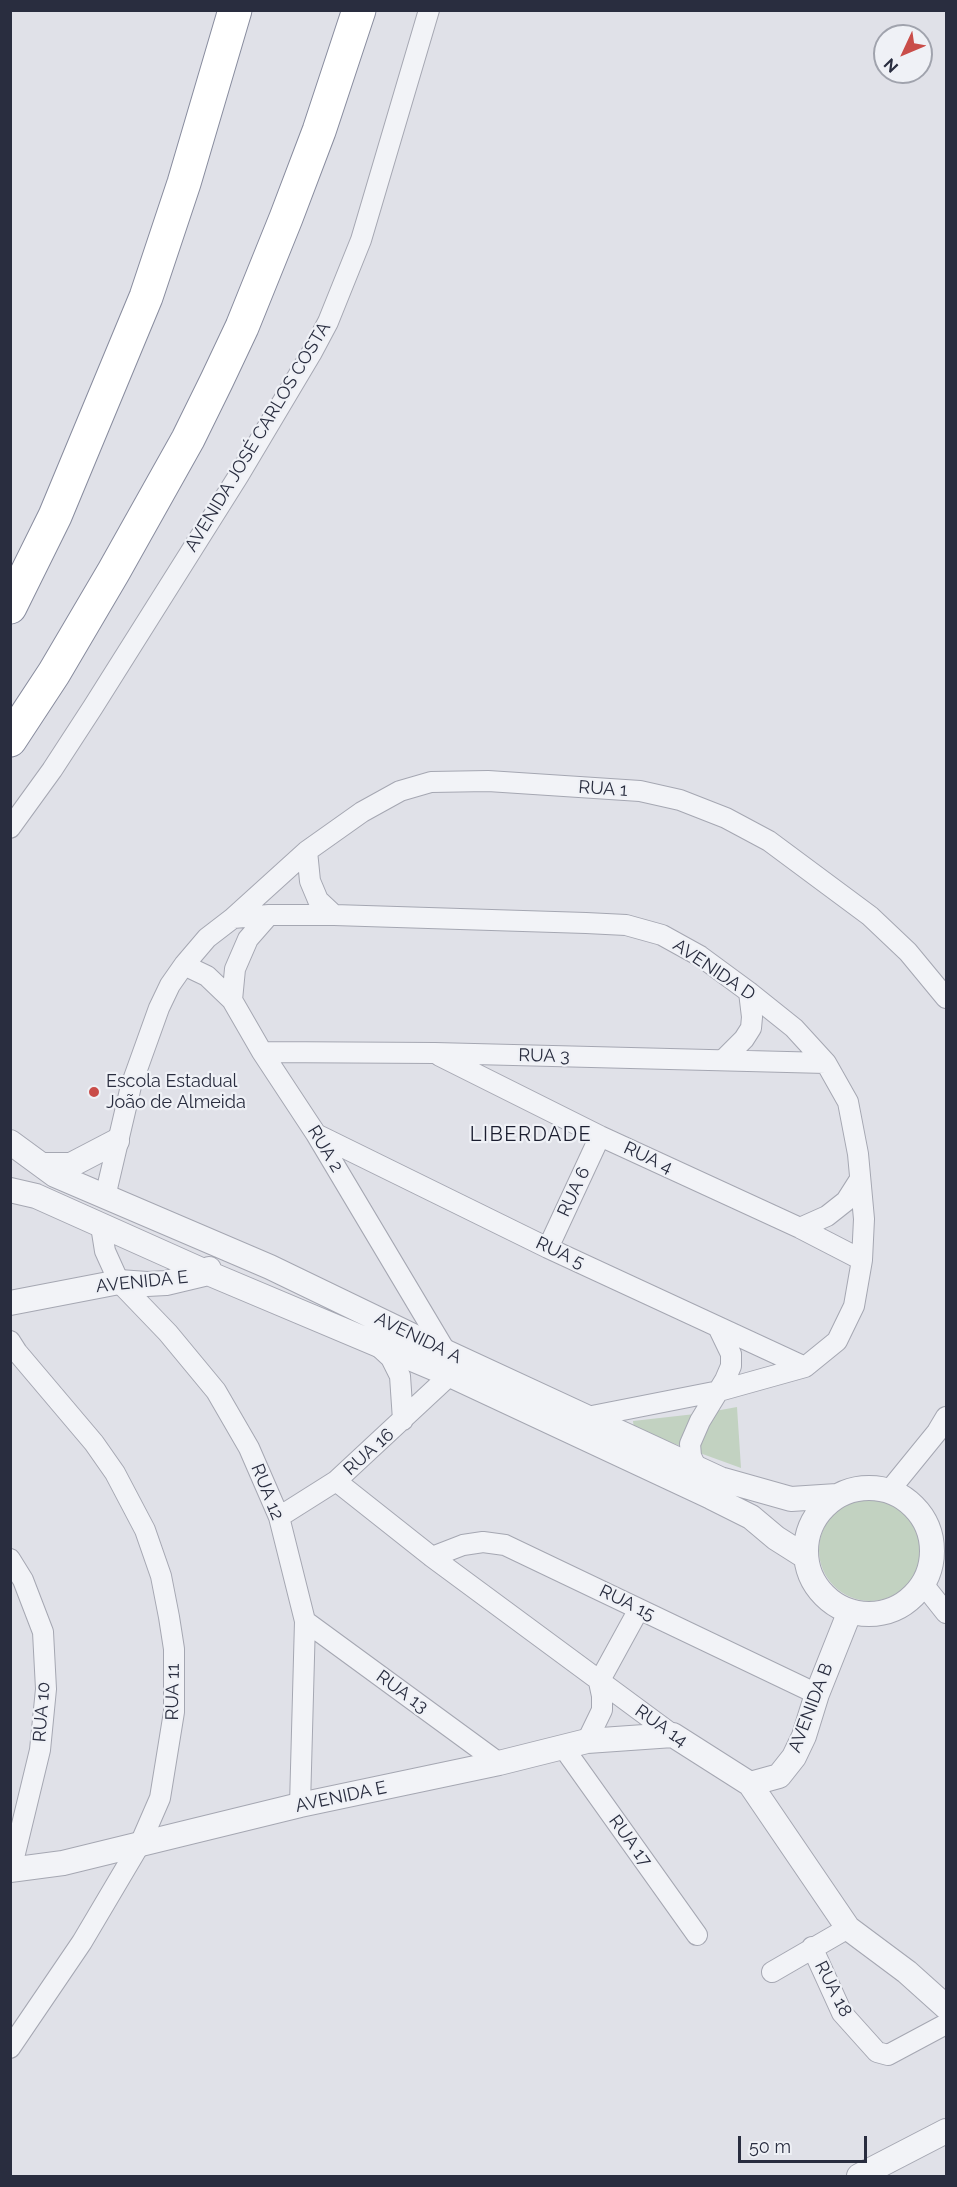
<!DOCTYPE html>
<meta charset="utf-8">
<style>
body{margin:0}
#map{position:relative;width:957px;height:2187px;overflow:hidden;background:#e0e1e8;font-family:Raleway,sans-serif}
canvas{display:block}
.frame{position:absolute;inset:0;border:12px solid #292d3f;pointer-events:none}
.north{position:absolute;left:873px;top:24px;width:60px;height:60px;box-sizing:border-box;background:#eff1f6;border:2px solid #a0a3ad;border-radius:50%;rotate:226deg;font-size:16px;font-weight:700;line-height:24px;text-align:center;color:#292d3f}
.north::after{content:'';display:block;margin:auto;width:21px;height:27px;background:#c94d49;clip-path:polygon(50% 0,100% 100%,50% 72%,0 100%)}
.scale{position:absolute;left:738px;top:2136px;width:129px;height:27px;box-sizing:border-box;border:3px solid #292d3f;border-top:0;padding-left:8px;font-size:18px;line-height:21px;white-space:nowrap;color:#292d3f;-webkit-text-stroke:4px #eff1f6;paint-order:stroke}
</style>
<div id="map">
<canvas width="957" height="2187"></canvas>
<div class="frame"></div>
<div class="north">N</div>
<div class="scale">50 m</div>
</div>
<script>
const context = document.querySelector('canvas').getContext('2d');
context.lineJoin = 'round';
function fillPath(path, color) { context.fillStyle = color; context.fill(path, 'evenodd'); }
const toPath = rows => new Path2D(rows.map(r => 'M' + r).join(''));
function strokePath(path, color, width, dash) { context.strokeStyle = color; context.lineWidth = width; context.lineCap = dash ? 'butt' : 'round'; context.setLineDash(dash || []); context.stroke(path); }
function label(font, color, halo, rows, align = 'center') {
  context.font = font + ' Raleway,sans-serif'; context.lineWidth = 4.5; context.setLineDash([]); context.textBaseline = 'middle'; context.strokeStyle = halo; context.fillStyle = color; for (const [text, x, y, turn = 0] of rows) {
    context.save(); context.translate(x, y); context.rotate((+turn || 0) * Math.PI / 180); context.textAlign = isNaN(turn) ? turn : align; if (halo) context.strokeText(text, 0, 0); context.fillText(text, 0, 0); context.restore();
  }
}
fillPath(toPath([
 [737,1407,741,1468,634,1429,633,1421,704,1413],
 '819 1550a51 51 0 1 1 102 0a51 51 0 1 1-102 0Z'
]), '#c2d2c1');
const minor = toPath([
 [10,828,52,770,93,707,239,475,311,354,328,322,361,240,429,10],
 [307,851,310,881,318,900,334,915],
 [233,918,307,851,362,812,400,791,431,782,488,781,640,791,680,800,726,818,769,841,870,916,908,952,946,998],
 [184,965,207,976,232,1000,262,1052,316,1134,446,1352],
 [232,1000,235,969,248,939,269,915],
 [262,1052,435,1053,826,1063],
 [440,1056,600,1136,800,1228,862,1260],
 [723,1060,744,1039,751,1028,752,1017,749,992],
 [316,1134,548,1248,805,1367],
 [105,1197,131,1086,159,1008,170,985,184,965,207,938,233,918,269,915,334,915,586,923,626,925,662,935,700,956,749,992,794,1028,826,1063,848,1102,858,1154,864,1219,862,1260,854,1306,837,1341,805,1367,719,1391,587,1417],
 [101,1226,105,1251,119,1282,168,1333,216,1391,249,1448,279,1517,305,1621,300,1805],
 [800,1228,827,1216,846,1201,860,1179],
 [548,1248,600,1136],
 [10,1341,17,1352,94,1443,115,1473,145,1530,161,1576,169,1617,174,1649,174,1712,160,1798,140,1844,82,1942,10,2048],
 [377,1345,391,1358,400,1376,403,1420],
 [697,1469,691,1456,690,1444,700,1421,725,1380,731,1366,731,1354,718,1327],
 [336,1481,432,1557,673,1735],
 [889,1491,937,1432,946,1417],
 [279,1517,336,1481,450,1375],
 [432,1557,463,1545,483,1542,505,1545,817,1694],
 [10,1559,23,1580,43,1632,46,1689,40,1750,11,1870],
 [923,1584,946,1613],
 [305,1621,499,1763],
 [587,1741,602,1710,602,1696,599,1682,639,1609],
 [563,1747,697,1935],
 [812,1947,842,2013,877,2052,888,2055,946,2024],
 [772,1972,848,1928]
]);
const tertiary = toPath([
 [10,1142,55,1175,270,1267,446,1352,720,1479,791,1499,837,1496],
 [42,1165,71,1165,117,1141],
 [10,1190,36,1196,208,1273,450,1375,711,1497,751,1517,776,1538,806,1557],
 [10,1303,119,1282,147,1284,166,1283,208,1273,209,1269],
 '806 1551a63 63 0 1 1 126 0a63 63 0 1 1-126 0Z',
 [750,1784,779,1776,794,1757,804,1736,817,1694,850,1611],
 [10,1870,63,1863,300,1805,499,1763,587,1741,673,1735,750,1784,848,1928,907,1972,946,2007],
 [859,2176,946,2131]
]);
const motorway = toPath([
 [10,607,55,516,146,297,184,183,235,10],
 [10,740,54,673,114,571,188,439,217,380,242,327,286,218,319,131,359,10]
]);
strokePath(minor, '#a5a7b2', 22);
strokePath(tertiary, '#a5a7b2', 26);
strokePath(motorway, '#888c9e', 35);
strokePath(minor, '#f2f3f7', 20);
strokePath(tertiary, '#f2f3f7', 24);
strokePath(motorway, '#fff', 33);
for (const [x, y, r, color] of [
 [94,1092,6,"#c94d49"]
]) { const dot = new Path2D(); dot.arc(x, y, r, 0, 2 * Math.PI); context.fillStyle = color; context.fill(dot); strokePath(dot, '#eff1f6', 2); }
label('18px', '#292d3f', '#eff1f6', [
 ["AVENIDA JOSÉ CARLOS COSTA",258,437,-59],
 ["RUA 1",603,789,4],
 ["AVENIDA D",714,970,34],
 ["RUA 3",544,1056,1],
 ["RUA 2",325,1149,59],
 ["RUA 4",648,1158,25],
 ["RUA 6",574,1192,-65],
 ["RUA 5",560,1253,25],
 ["AVENIDA E",142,1282,-6],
 ["AVENIDA A",418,1338,26],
 ["RUA 16",369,1452,-42],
 ["RUA 12",267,1492,68],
 ["RUA 15",627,1603,26],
 ["RUA 11",173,1692,-89],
 ["RUA 13",402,1692,36],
 ["AVENIDA B",811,1708,-69],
 ["RUA 10",42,1712,-86],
 ["RUA 14",661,1726,35],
 ["AVENIDA E",341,1797,-12],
 ["RUA 17",630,1841,54],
 ["RUA 18",833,1989,63]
]);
label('18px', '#292d3f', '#eff1f6', [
 ["Escola Estadual",106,1082],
 ["João de Almeida",106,1103]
], 'left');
context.letterSpacing = '1.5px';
label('20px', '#1b1e30', '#eff1f6', [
 ["LIBERDADE",531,1135]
]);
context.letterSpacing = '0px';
</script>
